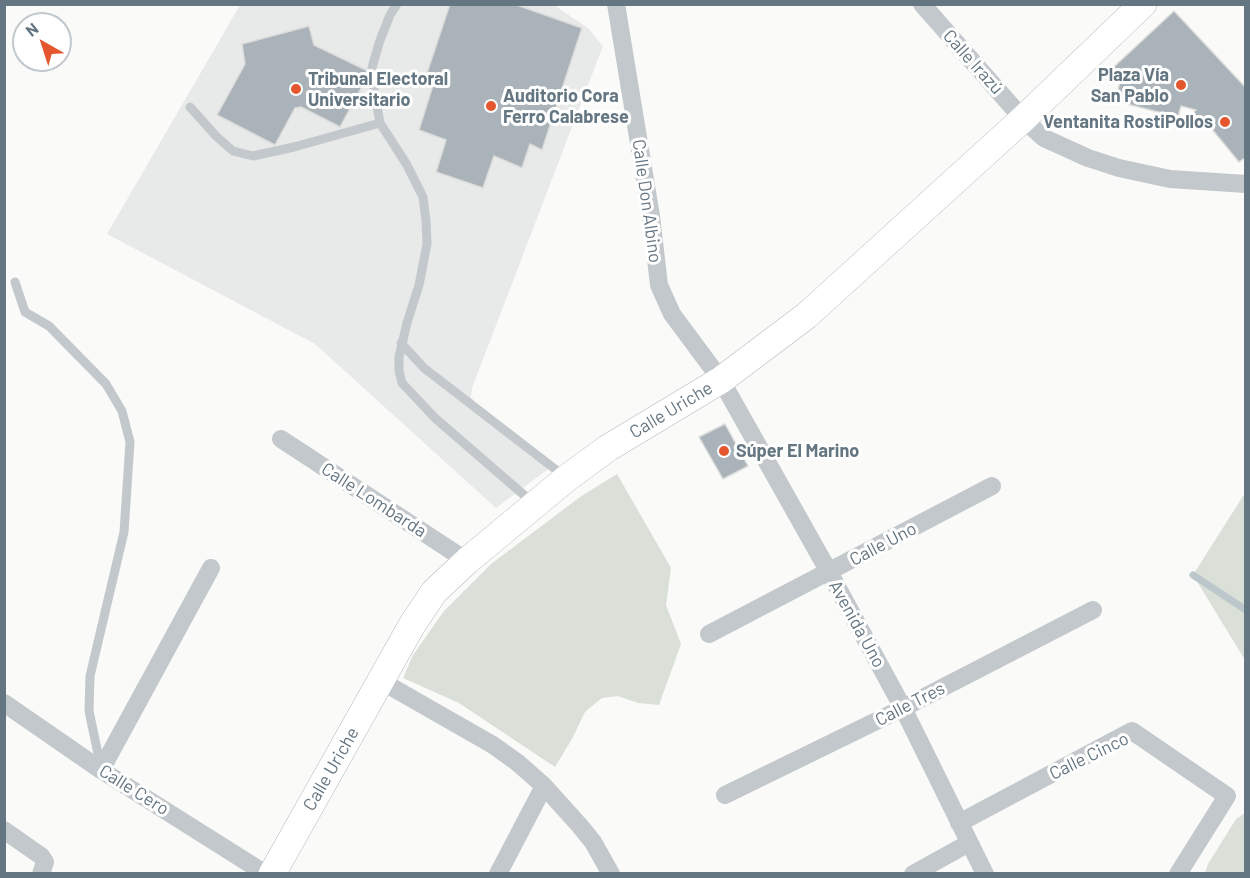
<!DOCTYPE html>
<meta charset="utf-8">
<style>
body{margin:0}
#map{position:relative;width:1250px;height:878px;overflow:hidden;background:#fafaf8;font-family:Barlow,sans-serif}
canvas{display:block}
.frame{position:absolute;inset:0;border:6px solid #657683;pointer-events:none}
.north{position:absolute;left:12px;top:12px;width:60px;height:60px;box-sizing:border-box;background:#fff;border:2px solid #c1c8cd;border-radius:50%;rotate:321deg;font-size:16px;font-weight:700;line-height:24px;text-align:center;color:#657683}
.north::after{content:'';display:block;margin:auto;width:21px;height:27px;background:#e4572e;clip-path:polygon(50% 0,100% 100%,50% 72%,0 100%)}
</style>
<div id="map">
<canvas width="1250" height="878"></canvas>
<div class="frame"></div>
<div class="north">N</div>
</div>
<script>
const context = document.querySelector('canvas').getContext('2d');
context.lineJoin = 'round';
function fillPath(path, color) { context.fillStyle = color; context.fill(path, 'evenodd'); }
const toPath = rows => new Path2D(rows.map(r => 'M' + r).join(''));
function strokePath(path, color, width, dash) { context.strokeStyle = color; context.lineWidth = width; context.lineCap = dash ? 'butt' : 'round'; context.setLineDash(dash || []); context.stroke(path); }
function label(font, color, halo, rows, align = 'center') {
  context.font = font + ' Barlow,sans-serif'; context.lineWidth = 6; context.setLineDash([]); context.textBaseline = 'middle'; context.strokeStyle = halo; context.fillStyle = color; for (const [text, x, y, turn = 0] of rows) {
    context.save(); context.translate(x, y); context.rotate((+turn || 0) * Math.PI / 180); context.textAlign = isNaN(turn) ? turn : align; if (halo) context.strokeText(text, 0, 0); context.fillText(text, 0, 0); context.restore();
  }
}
fillPath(toPath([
 [240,5,554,5,588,28,603,46,472,388,471,397,476,404,555,464,496,508,315,344,107,234]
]), '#e8e9e9');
fillPath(toPath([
 [617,474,671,568,666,605,681,644,659,705,638,703,618,696,602,698,585,712,572,739,555,767,459,703,403,678,413,655,444,611,491,564,580,497],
 [1245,493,1246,660,1245,660,1193,575],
 [1245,813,1245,873,1205,873,1208,864,1236,819]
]), '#dadfd7');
strokePath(toPath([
 [1193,575,1246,610]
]), '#bbc7cb', 7);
const building = toPath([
 [450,4,514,4,582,28,542,150,530,144,522,168,494,156,483,188,436,172,446,140,419,130,434,82,425,79,450,4],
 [1174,11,1246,88,1246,157,1239,162,1206,122,1202,125,1193,113,1196,110,1181,106,1178,117,1115,101,1120,82,1102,78,1174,11],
 [309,26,314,45,370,72,340,127,301,107,295,108,275,145,217,115,245,64,242,44,309,26],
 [725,424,748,466,723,479,699,437,725,424]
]);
fillPath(building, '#aab3b9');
strokePath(building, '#dcdcda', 1.5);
const secondary = toPath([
 [272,874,412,625,434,592,467,561,567,478,608,448,721,380,806,316,1023,119,1143,4]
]);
strokePath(secondary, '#b3babf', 28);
strokePath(toPath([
 [190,107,216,136,233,151,253,156,294,147,380,123,407,165,423,197,426,221,427,244,419,285,407,323,399,357,399,371,402,383,435,418,532,502],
 [380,123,374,90,372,68,379,43,390,15,397,4],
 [15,282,25,312,49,326,106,384,122,411,130,442,124,532,90,676,89,711,101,768],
 [401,343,424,368,564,476]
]), '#c3c8cc', 9);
strokePath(toPath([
 [616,4,651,216,659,285,672,314,721,380,829,572,903,708,985,874],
 [922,4,1023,119,1044,138,1088,158,1119,168,1170,179,1246,184],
 [281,439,467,561],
 [709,634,992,486],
 [381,681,493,745,518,763,544,786,580,826,593,842,611,874],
 [4,703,101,770,266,874],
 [101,770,211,568],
 [725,795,903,708,1093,610],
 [959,823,1132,731,1227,796,1178,874],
 [4,830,41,856,45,862,41,874],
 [498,874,544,786],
 [913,874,969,843]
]), '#c3c8cc', 18);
strokePath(secondary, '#fff', 27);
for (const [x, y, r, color] of [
 [1181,85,6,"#e4572e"],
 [296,89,6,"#e4572e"],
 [491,106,6,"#e4572e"],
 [1225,122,6,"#e4572e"],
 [724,451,6,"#e4572e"]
]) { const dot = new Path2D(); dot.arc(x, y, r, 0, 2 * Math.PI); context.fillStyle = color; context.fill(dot); strokePath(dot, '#fff', 2); }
label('18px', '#657683', '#fff', [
 ["Calle Irazú",973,62,48],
 ["Calle Don Albino",647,201,82],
 ["Calle Uriche",671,410,-31],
 ["Calle Lombarda",374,500,33],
 ["Calle Uno",883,544,-28],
 ["Avenida Uno",857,624,61],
 ["Calle Tres",910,704,-27],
 ["Calle Cinco",1089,756,-26],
 ["Calle Uriche",331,769,-60],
 ["Calle Cero",134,790,32]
]);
label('bold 18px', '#657683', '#fff', [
 ["Plaza Vía",1169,75,"right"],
 ["San Pablo",1169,96,"right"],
 ["Tribunal Electoral",308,79],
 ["Universitario",308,100],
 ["Auditorio Cora",503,96],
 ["Ferro Calabrese",503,117],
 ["Ventanita RostiPollos",1213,122,"right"],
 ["Súper El Marino",736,451]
], 'left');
</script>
